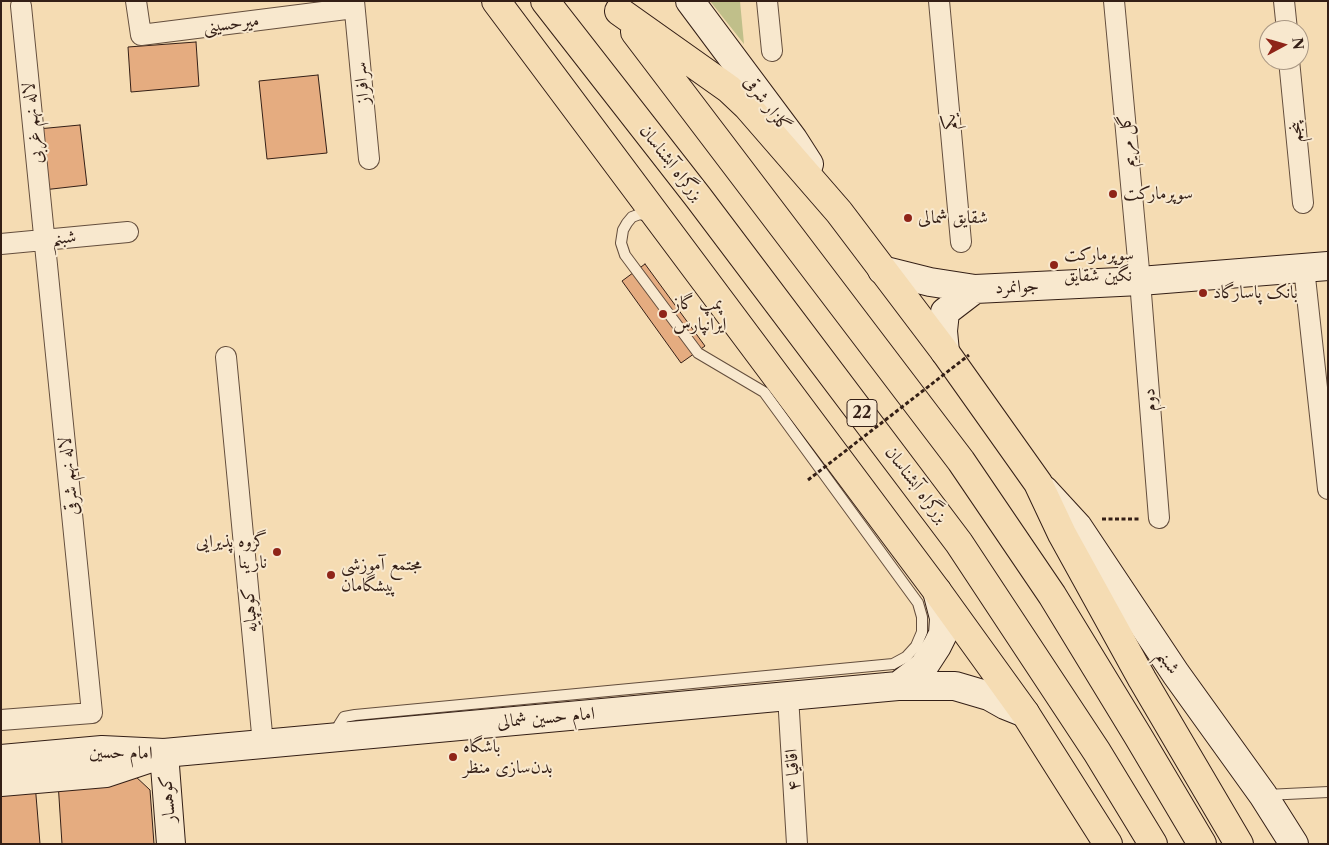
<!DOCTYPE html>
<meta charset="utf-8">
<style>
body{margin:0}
#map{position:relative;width:1329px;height:845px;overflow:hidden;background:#f5dcb3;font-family:"Libre Caslon Text",serif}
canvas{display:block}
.frame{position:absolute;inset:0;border:2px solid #341f16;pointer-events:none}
.north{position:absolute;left:1259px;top:20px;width:50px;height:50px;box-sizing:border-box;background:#f8e8ce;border:1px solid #aa9884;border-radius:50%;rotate:84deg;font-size:14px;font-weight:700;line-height:20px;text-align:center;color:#341f16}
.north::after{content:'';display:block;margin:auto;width:18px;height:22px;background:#8f2418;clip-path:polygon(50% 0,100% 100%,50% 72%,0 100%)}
</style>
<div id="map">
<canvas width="1329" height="845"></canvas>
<div class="frame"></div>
<div class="north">N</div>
</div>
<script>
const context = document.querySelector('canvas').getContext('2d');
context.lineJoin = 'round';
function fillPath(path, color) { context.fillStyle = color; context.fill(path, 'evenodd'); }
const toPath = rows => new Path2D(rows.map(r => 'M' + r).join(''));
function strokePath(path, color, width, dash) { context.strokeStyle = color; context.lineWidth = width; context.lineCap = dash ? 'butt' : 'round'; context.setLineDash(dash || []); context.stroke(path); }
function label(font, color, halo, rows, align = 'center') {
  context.font = font + ' "Libre Caslon Text",Amiri,serif'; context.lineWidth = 4; context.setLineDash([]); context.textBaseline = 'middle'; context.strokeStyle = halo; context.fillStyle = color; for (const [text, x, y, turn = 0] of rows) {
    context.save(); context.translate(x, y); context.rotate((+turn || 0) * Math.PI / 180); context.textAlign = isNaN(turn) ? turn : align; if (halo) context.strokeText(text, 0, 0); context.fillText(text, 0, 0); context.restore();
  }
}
fillPath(toPath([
 [710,1,740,1,744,44]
]), '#c0bf8a');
const building = toPath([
 [196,42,199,86,131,92,128,47,196,42],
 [318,75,327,153,267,159,259,81,318,75],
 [80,125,87,185,43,190,38,129,80,125],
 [645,264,705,346,681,363,622,281,645,264],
 [134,775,150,790,154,844,62,844,58,782,134,775],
 [35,783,40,844,1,844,1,786,35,783]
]);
fillPath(building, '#e5ac80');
strokePath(building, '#341f16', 1);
const lane = toPath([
 [342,734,339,725,344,717,355,715,893,664,906,657,916,646,922,632,922,617,918,603,764,392,698,353,625,255,621,243,623,230,627,223,632,217,640,214,650,217],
 [1266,795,1328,792]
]);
const street = toPath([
 [136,1,141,35,354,8],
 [354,1,369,159],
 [767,1,772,51],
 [939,1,961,242],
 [1114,1,1140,281,1159,518],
 [1284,1,1287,30],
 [1289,60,1303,203],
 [1,244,128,232],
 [1304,268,1328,489],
 [226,357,263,744],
 [788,696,797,844],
 [1,720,92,713,21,6]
]);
const secondary = toPath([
 [690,1,793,139,809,164],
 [882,270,930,282,975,289,1140,281,1328,266],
 [945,352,943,331,945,312,975,289],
 [1044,490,1078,527,1176,674,1263,795,1294,844],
 [898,686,924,666,937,646,943,634,944,618,937,591],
 [164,753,171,844],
 [1,759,102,750,164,753,898,686,955,686,989,696,1005,705,1025,713],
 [1,782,106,773,151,758]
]);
const highway = toPath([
 [496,1,937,591,1025,713,1108,844],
 [545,1,698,197,959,543,1097,752,1153,844],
 [619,11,729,89,747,106,839,212,945,352,1038,483,1062,534,1142,679,1239,844],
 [635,32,961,461,1052,595,1138,736,1202,844]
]);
strokePath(lane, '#644e3d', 12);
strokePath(street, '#644e3d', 22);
strokePath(secondary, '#341f16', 30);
strokePath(highway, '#341f16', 30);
strokePath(toPath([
 [1102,519,1139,519]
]), '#341f16', 3, [4, 2.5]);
strokePath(lane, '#f8e8ce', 10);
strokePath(street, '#f8e8ce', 20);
strokePath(secondary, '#f8e8ce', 28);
strokePath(highway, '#f5dcb3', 28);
strokePath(toPath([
 [808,480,969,355]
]), '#341f16', 3, [4, 2.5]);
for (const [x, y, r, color] of [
 [1113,194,5,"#8f2418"],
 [908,218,5,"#8f2418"],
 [1054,265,5,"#8f2418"],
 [1203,293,5,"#8f2418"],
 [663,314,5,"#8f2418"],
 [277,552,5,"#8f2418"],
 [331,575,5,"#8f2418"],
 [453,757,5,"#8f2418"]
]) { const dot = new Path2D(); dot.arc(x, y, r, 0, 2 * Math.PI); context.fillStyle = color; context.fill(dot); strokePath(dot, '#f8e8ce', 2); }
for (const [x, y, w] of [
 [862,413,30]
]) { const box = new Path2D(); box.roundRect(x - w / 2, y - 13.5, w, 27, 4); context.fillStyle = '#f8e8ce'; context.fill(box); strokePath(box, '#341f16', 1); }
label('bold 16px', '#341f16', null, [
 ["22",862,413]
]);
label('18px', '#341f16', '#f8e8ce', [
 ["میرحسینی",231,24,-7],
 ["سرافراز",362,83,-95],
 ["گلزار شرقی",767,104,53],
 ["یکم",950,122,-95],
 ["لاله نهم غربی",33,123,-96],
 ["پنجم",1296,132,-95],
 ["گل مریم",1127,141,-95],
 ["بزرگراه آبشناسان",671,163,52],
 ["شبنم",64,238,-5],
 ["جوانمرد",1017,287,-3],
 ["دوم",1150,400,-95],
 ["لاله نهم شرقی",69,476,-96],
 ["بزرگراه آبشناسان",916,485,53],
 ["کوهپایه",250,610,-95],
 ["شبنم",1168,662,56],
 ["امام حسین شمالی",546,718,-5],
 ["امام حسین",121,753,1],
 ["اقاقیا ۴",793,770,-94],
 ["کوهسار",168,799,-95]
]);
label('18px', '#341f16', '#f8e8ce', [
 ["سوپرمارکت",1123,194],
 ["شقایق شمالی",918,218],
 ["سوپرمارکت",1064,255],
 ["نگین شقایق",1064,276],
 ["بانک پاسارگاد",1213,293],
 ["پمپ گاز",673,304],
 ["ایرانپارس",673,325],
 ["گروه پذیرایی",267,542,"right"],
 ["نارینا",267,563,"right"],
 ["مجتمع آموزشی",341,565],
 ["پیشگامان",341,586],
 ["باشگاه",463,747],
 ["بدن‌سازی منظر",463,768]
], 'left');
</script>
